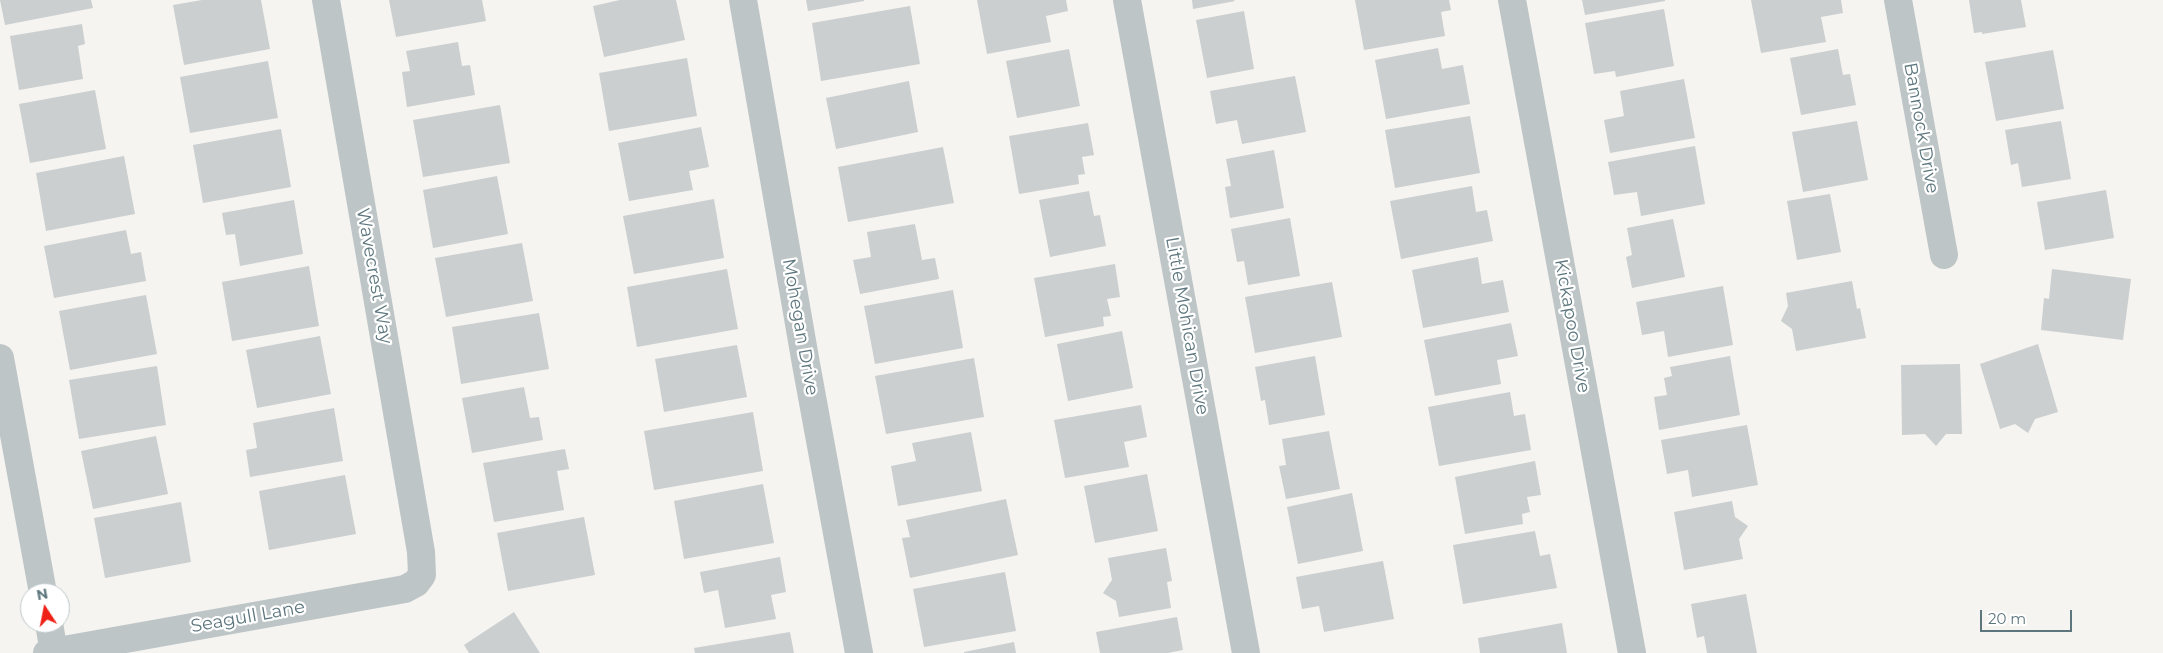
<!DOCTYPE html>
<style>
body{margin:0}
#map{position:relative;width:2163px;height:653px;overflow:hidden;background:#f5f4f0;font-family:Montserrat,sans-serif}
canvas{display:block}
.north{position:absolute;left:20px;top:583px;width:50px;height:50px;box-sizing:border-box;background:#fff;border:1px solid #bec8cb;border-radius:50%;rotate:349deg;font-size:14px;font-weight:700;line-height:20px;text-align:center;color:#5d767e}
.north::after{content:'';display:block;margin:auto;width:18px;height:22px;background:#ef2016;clip-path:polygon(50% 0,100% 100%,50% 72%,0 100%)}
.scale{position:absolute;left:1980px;top:610px;width:92px;height:22px;box-sizing:border-box;border:2px solid #5d767e;border-top:0;padding-left:6px;font-size:15px;line-height:18px;white-space:nowrap;color:#5d767e;-webkit-text-stroke:4px #fff;paint-order:stroke}
</style>
<div id="map">
<canvas width="2163" height="653"></canvas>
<div class="north">N</div>
<div class="scale">20 m</div>
</div>
<script>
const context = document.querySelector('canvas').getContext('2d');
context.lineJoin = 'round';
function fillPath(path, color) { context.fillStyle = color; context.fill(path, 'evenodd'); }
const toPath = rows => new Path2D(rows.map(r => 'M' + r).join(''));
function strokePath(path, color, width, dash) { context.strokeStyle = color; context.lineWidth = width; context.lineCap = dash ? 'butt' : 'round'; context.setLineDash(dash || []); context.stroke(path); }
function label(font, color, halo, rows, align = 'center') {
  context.font = font + ' Montserrat,sans-serif'; context.lineWidth = 4.5; context.setLineDash([]); context.textBaseline = 'middle'; context.strokeStyle = halo; context.fillStyle = color; for (const [text, x, y, turn = 0] of rows) {
    context.save(); context.translate(x, y); context.rotate((+turn || 0) * Math.PI / 180); context.textAlign = isNaN(turn) ? turn : align; if (halo) context.strokeText(text, 0, 0); context.fillText(text, 0, 0); context.restore();
  }
}
fillPath(toPath([
 [0,0,91,0,93,8,5,25],
 [202,0,261,0,270,49,184,65,173,5],
 [389,0,482,0,486,21,396,37],
 [620,0,676,0,685,40,604,57,593,6],
 [806,0,864,0,864,1,808,11],
 [977,0,1066,0,1068,11,1046,16,1051,42,987,54],
 [1192,0,1234,0,1235,1,1193,9],
 [1355,0,1449,0,1451,10,1441,12,1445,36,1364,50],
 [1582,0,1665,0,1665,1,1585,15],
 [1751,0,1841,0,1843,13,1821,17,1826,42,1761,53],
 [1969,0,2021,0,2026,27,1982,34,1982,32,1974,33],
 [910,6,920,64,821,81,812,23],
 [1664,9,1674,66,1616,77,1615,71,1594,74,1585,23],
 [1244,11,1254,69,1207,78,1196,20],
 [82,24,85,44,78,46,83,79,19,90,10,36],
 [458,42,462,66,470,65,475,95,407,107,402,72,410,71,406,51],
 [1438,48,1442,69,1463,65,1470,104,1386,119,1375,60],
 [1069,49,1080,106,1017,118,1006,61],
 [1838,49,1843,75,1850,74,1856,105,1801,115,1790,58],
 [2053,50,2064,109,1996,121,1985,62],
 [687,58,697,116,609,131,599,73],
 [268,61,278,118,190,133,180,77],
 [1295,76,1306,132,1242,144,1237,120,1216,124,1210,91],
 [1684,79,1695,138,1610,153,1604,120,1624,116,1620,91],
 [909,81,918,132,836,149,826,98],
 [95,90,106,149,30,163,19,104],
 [500,105,510,163,423,177,413,120],
 [1470,116,1480,173,1395,188,1385,130],
 [1857,121,1868,180,1803,192,1792,132],
 [2061,121,2071,179,2022,187,2018,163,2011,165,2005,130],
 [1088,123,1094,155,1082,157,1085,174,1078,175,1079,184,1019,194,1009,136],
 [701,127,709,167,689,171,693,190,629,201,618,143],
 [281,129,291,187,203,203,193,145],
 [1695,146,1705,204,1641,216,1637,192,1614,195,1608,162],
 [943,147,954,203,848,222,838,167],
 [1274,150,1284,208,1230,218,1225,187,1231,186,1226,159],
 [124,156,135,214,46,231,36,173],
 [497,176,508,234,433,248,423,190],
 [1472,186,1476,212,1487,210,1493,241,1401,259,1390,201],
 [2106,190,2114,238,2045,250,2037,202],
 [1089,191,1094,216,1100,215,1106,246,1050,257,1039,200],
 [1830,194,1841,252,1797,260,1787,201],
 [714,199,724,258,634,274,623,216],
 [294,200,303,254,240,266,235,234,226,235,222,213],
 [1290,218,1300,276,1248,285,1244,261,1237,262,1231,229],
 [1673,219,1685,277,1632,288,1626,257,1632,255,1627,228],
 [915,224,922,260,935,258,939,279,860,294,853,260,871,257,867,232],
 [126,230,131,254,141,252,146,281,54,298,44,246],
 [522,243,533,301,446,317,435,258],
 [1478,257,1482,284,1503,280,1509,312,1423,328,1412,270],
 [1115,264,1120,297,1107,299,1111,316,1103,317,1104,326,1045,337,1034,278],
 [309,266,319,326,232,341,222,282],
 [727,269,738,329,637,347,627,287],
 [2052,269,2131,279,2123,340,2041,330,2044,298,2049,299],
 [1852,281,1857,309,1860,308,1866,338,1796,351,1792,329,1781,321,1788,306,1786,293],
 [1332,282,1342,337,1255,353,1245,297],
 [1723,286,1733,345,1668,357,1664,331,1642,335,1636,302],
 [953,290,963,348,875,364,864,306],
 [146,295,157,354,70,370,59,311],
 [539,313,549,369,461,384,452,327],
 [1511,323,1518,356,1497,360,1501,384,1435,396,1424,340],
 [1122,331,1133,388,1068,401,1057,344],
 [320,336,331,394,257,408,246,350],
 [2038,344,2058,412,2035,419,2028,433,2015,424,2000,429,1980,364],
 [737,345,747,397,664,412,655,359],
 [1315,356,1325,415,1269,425,1265,400,1261,401,1255,367],
 [1730,356,1740,415,1659,430,1654,397,1667,395,1664,378,1672,376,1670,367],
 [974,358,984,417,886,434,875,376],
 [1960,364,1962,434,1946,434,1936,446,1925,434,1902,435,1901,365],
 [157,366,166,425,79,439,69,380],
 [524,387,530,418,539,417,543,440,472,453,462,398],
 [1510,392,1514,416,1525,414,1531,450,1439,466,1428,407],
 [1141,405,1147,437,1124,442,1129,467,1065,478,1054,420],
 [334,408,343,461,250,477,246,450,257,448,253,423],
 [753,412,763,471,654,490,644,431],
 [1747,425,1758,485,1692,497,1688,470,1667,474,1661,440],
 [1329,431,1340,489,1286,499,1279,466,1286,465,1282,439],
 [971,432,982,491,898,506,891,466,916,461,912,443],
 [156,436,168,494,93,509,81,451],
 [565,449,569,469,557,471,564,510,494,522,483,463],
 [1535,461,1541,495,1527,497,1530,512,1522,514,1523,524,1465,534,1455,477],
 [1147,474,1158,531,1095,543,1084,486],
 [345,475,356,534,269,550,259,491],
 [763,484,774,543,684,559,674,501],
 [1352,493,1363,551,1298,564,1287,507],
 [1006,499,1018,555,910,578,902,538,910,537,906,520],
 [1732,501,1735,517,1748,526,1739,539,1743,559,1684,570,1674,512],
 [181,502,191,562,105,578,94,518],
 [584,517,595,575,508,591,497,533],
 [1535,531,1540,556,1550,554,1557,588,1463,604,1453,545],
 [1166,548,1172,581,1167,582,1171,608,1119,617,1116,601,1103,593,1112,580,1108,558],
 [780,557,786,592,771,595,776,619,725,628,718,590,704,593,700,572],
 [1383,561,1394,619,1324,632,1319,606,1302,609,1296,577],
 [1005,572,1016,631,924,647,913,589],
 [1746,594,1757,653,1707,653,1704,636,1697,638,1691,604],
 [514,612,540,653,469,653,464,645],
 [1177,617,1183,650,1168,653,1100,653,1096,632],
 [1562,623,1567,653,1480,653,1478,638],
 [790,632,794,653,695,653,694,648],
 [1014,642,1016,653,964,653,964,652]
]), '#cbcfd0');
strokePath(toPath([
 [743,0,806,364,859,653],
 [1127,0,1246,653],
 [1512,0,1632,653],
 [1898,0,1944,255],
 [0,358,43,593],
 [49,623,54,653],
 [47,653,405,589,416,583,422,575,421,552,326,0]
]), '#bec5c7', 28);
label('18px', '#5d767e', '#fff', [
 ["Bannock Drive",1921,128,80],
 ["Wavecrest Way",374,276,80],
 ["Little Mohican Drive",1187,326,80],
 ["Kickapoo Drive",1572,326,80],
 ["Mohegan Drive",800,327,80],
 ["Seagull Lane",248,617,-10]
]);
</script>
